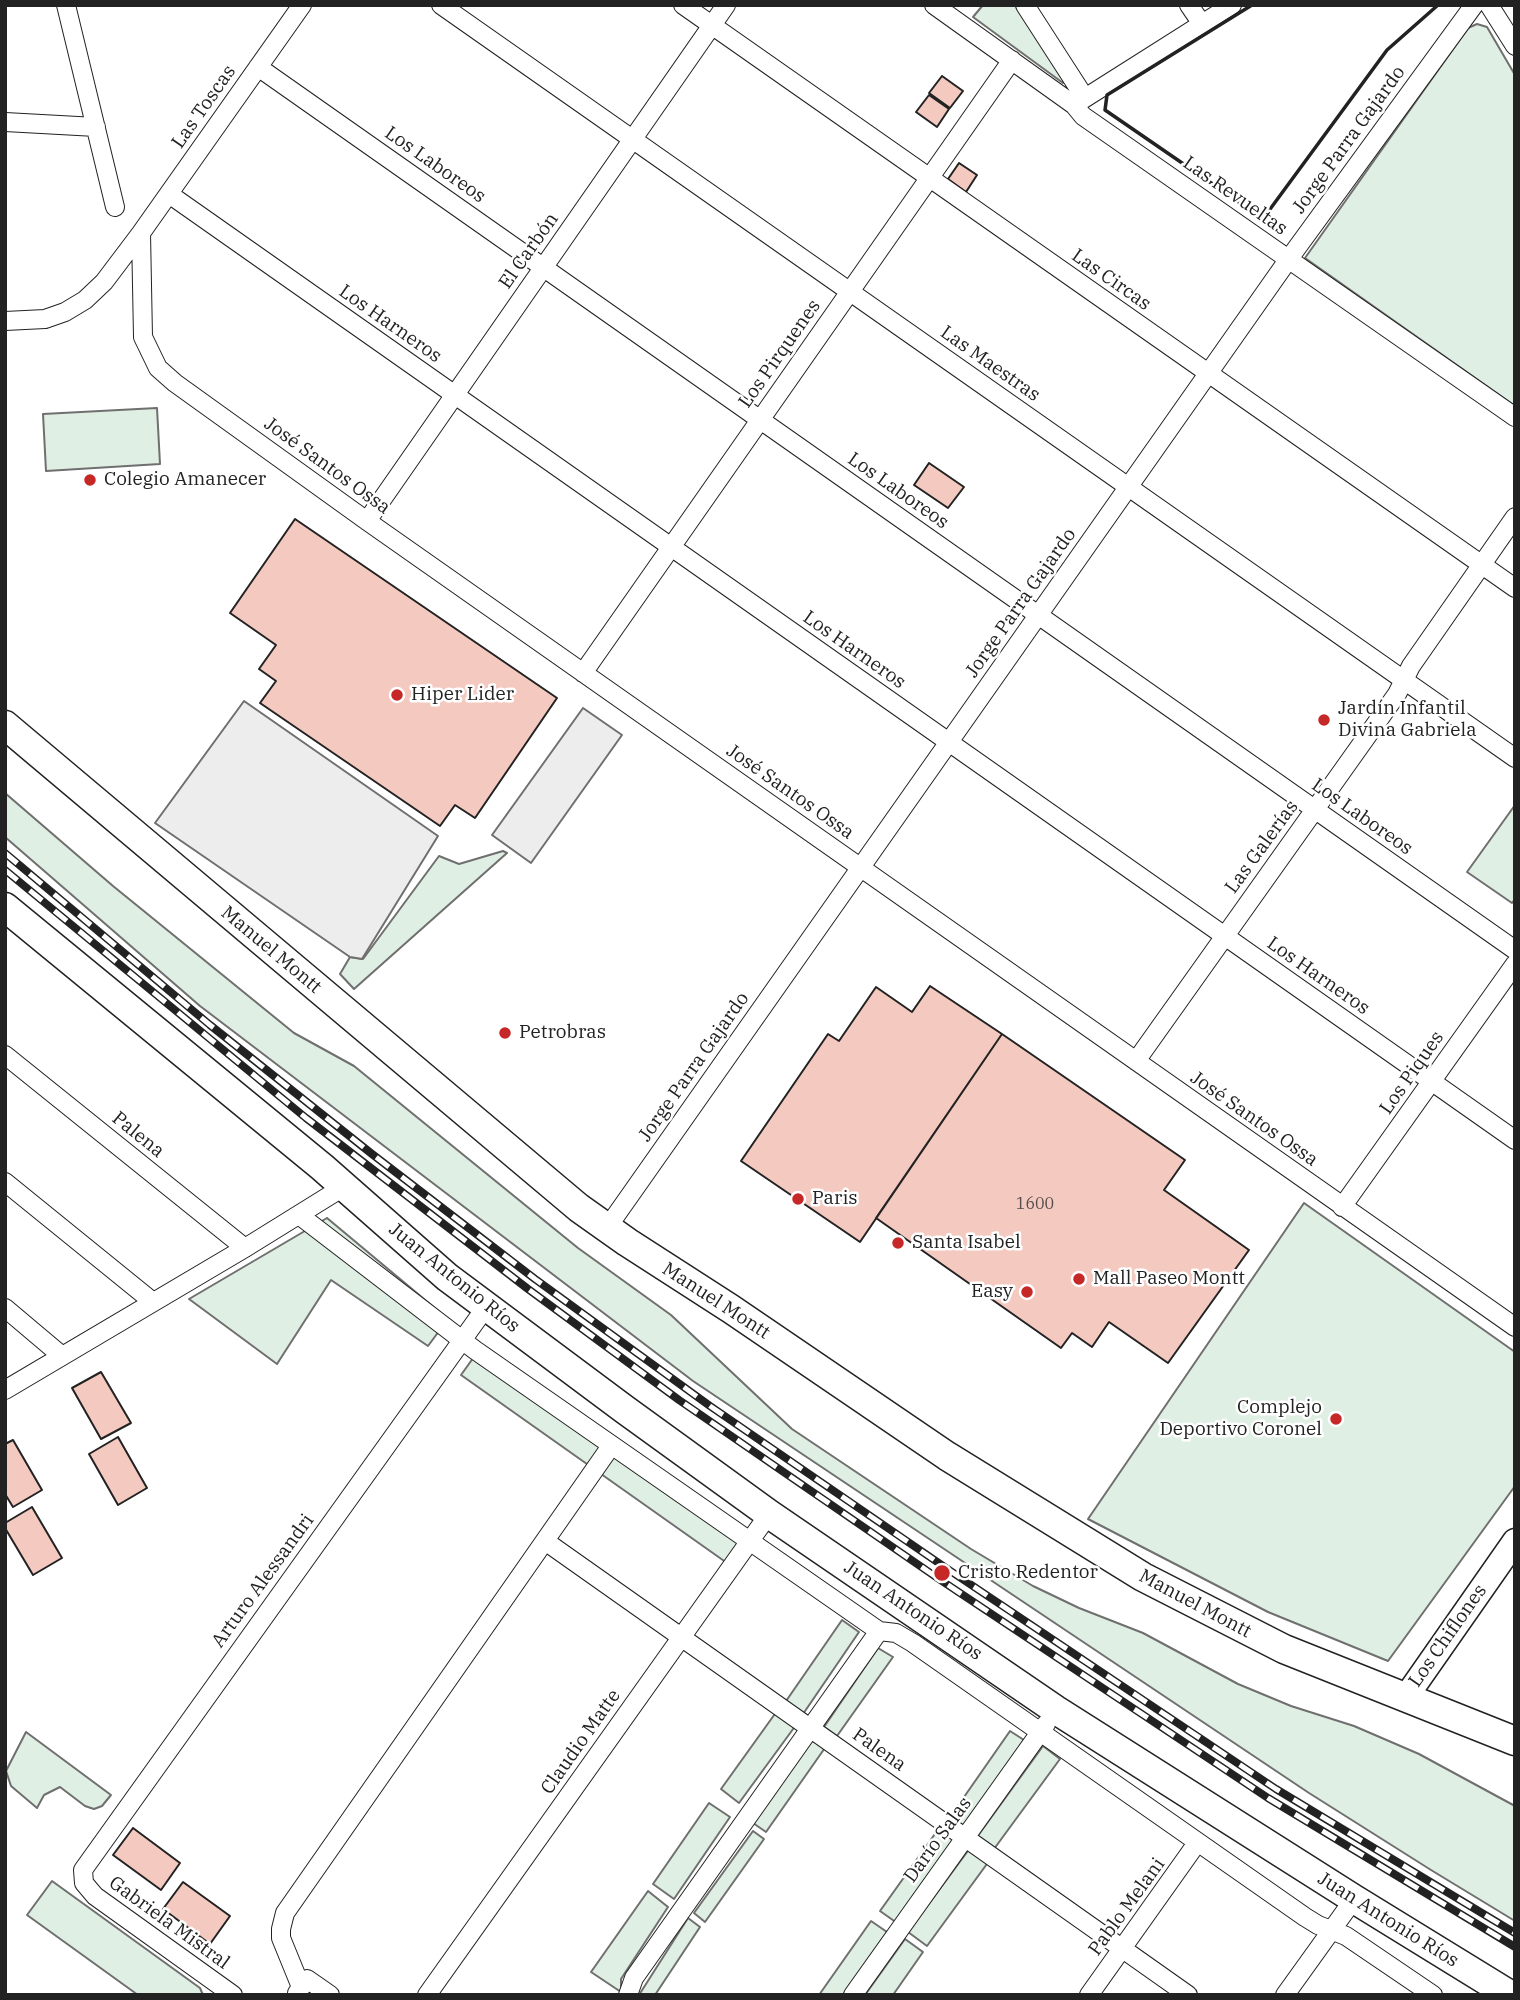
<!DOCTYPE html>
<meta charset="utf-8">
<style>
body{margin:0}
#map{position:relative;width:1520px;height:2000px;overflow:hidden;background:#fff;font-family:"IBM Plex Serif",serif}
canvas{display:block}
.frame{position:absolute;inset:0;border:7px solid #222;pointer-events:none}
</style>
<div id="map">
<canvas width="1520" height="2000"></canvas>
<div class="frame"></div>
</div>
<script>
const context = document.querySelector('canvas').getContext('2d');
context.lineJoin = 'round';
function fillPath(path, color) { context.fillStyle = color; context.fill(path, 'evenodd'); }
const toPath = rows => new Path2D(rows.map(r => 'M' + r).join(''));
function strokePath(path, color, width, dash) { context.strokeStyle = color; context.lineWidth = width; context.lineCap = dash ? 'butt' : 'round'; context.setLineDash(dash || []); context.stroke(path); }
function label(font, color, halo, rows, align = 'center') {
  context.font = font + ' "IBM Plex Serif",serif'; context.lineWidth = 5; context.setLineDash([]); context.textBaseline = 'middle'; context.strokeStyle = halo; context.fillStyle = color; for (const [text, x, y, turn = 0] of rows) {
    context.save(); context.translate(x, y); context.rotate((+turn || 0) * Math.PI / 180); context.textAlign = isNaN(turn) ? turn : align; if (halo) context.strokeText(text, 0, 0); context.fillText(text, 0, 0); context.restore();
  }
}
const green = toPath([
 [983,5,1017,5,1064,75,1063,83,973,17,983,5],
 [1477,24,1487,27,1515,75,1515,406,1305,258,1468,28,1477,24],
 [157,408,160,464,46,471,43,414,157,408],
 [5,793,113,886,294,1033,354,1066,578,1248,671,1315,792,1429,971,1549,1033,1586,1079,1608,1143,1633,1238,1684,1291,1706,1354,1726,1419,1754,1515,1806,1515,1921,1431,1870,1309,1793,693,1381,200,1006,5,837,5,793],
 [1515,805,1515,899,1512,903,1467,872,1515,805],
 [503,851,507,853,354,989,340,974,350,957,363,959,439,856,459,864,503,851],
 [1304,1203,1515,1352,1515,1486,1388,1661,1268,1612,1088,1519,1304,1203],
 [327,1218,448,1319,428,1346,331,1280,277,1364,189,1299,327,1218],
 [481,1347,747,1537,727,1563,461,1375,481,1347],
 [842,1620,859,1632,801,1717,784,1704,842,1620],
 [878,1648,893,1657,837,1736,824,1727,878,1648],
 [777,1711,796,1725,739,1803,721,1789,777,1711],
 [1010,1731,1024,1740,962,1829,948,1820,1010,1731],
 [26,1732,111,1795,102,1806,94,1809,85,1806,60,1787,44,1795,37,1808,11,1786,6,1771,26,1732],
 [814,1736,827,1745,766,1832,753,1823,814,1736],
 [1043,1746,1060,1759,994,1849,977,1837,1043,1746],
 [709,1803,730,1817,674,1899,653,1884,709,1803],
 [942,1824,960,1836,897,1923,880,1911,942,1824],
 [753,1831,764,1839,705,1922,694,1913,753,1831],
 [973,1844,992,1857,927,1946,908,1932,973,1844],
 [52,1881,200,1988,203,1995,138,1995,27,1915,52,1881],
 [648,1891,668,1907,621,1979,621,1992,591,1972,648,1891],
 [688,1918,700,1927,655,1995,639,1995,688,1918],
 [871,1921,887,1932,843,1995,819,1995,871,1921],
 [905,1939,923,1952,893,1995,865,1995,905,1939]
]);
fillPath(green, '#e0efe3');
strokePath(green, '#6f6f6f', 2);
const parking = toPath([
 [244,701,438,836,362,959,350,957,155,823,244,701],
 [583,708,622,735,531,863,492,835,583,708]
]);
fillPath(parking, '#ededed');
strokePath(parking, '#6f6f6f', 2);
const building = toPath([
 [942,76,963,91,950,108,929,93,942,76],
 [929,95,949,109,937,127,916,112,929,95],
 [959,163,977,175,966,192,948,179,959,163],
 [929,463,964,487,948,508,914,485,929,463],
 [295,519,557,698,475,818,455,805,440,826,260,703,276,681,259,669,276,645,230,613,295,519],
 [930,986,1002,1034,860,1242,741,1161,828,1034,839,1041,876,987,912,1012,930,986],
 [1002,1034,1185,1160,1164,1190,1249,1250,1168,1363,1109,1322,1092,1347,1072,1333,1061,1348,876,1218,1002,1034],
 [101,1372,131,1423,101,1439,72,1388,101,1372],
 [118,1437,147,1488,118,1505,89,1454,118,1437],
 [13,1440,42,1490,13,1507,5,1494,5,1444,13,1440],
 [32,1507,62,1558,33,1575,5,1528,5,1523,32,1507],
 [133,1828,180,1863,161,1890,113,1855,133,1828],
 [183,1882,230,1916,210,1944,163,1909,183,1882]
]);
fillPath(building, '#f3c9c0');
strokePath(building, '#222', 2);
const street = toPath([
 [66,5,115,207],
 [441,5,1515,758],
 [683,5,1515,588],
 [934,5,1074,105,1083,116,1515,417],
 [1025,5,1085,98],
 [1189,5,1202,24],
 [1489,5,1515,46],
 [258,67,1515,950],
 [1074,105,1232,5],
 [5,122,96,127],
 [169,194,1515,1140],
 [141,233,143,337,158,368,175,383,367,521,1515,1327],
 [5,321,45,319,65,312,85,300,104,282,141,233,302,5],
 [367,521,726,5],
 [583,673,1012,60],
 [5,1055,245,1248],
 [1136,1061,1397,694,1411,666,1515,517],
 [5,1182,153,1302],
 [1342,1207,1515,964],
 [299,1215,475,1350,879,1631,896,1633,913,1643,1305,1917,1318,1925,1346,1936,1433,1995],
 [607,1228,1288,260,1474,5],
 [5,1308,62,1356],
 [5,1390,245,1248,345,1186],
 [545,1541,1188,1995],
 [301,1987,281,1938,281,1929,285,1913,611,1446],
 [297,1993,307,1979,330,1995],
 [233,1995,95,1896,84,1883,83,1870,486,1307],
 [427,1995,769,1514],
 [628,1995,634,1978,879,1631],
 [853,1995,1046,1724],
 [1089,1995,1197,1843],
 [1285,1995,1354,1899]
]);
const secondary = toPath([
 [1406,1697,1515,1541]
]);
const primary = toPath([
 [5,725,579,1208,627,1242,731,1309,947,1456,1143,1577,1284,1649,1515,1741],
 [5,907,322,1167,447,1277,624,1409,769,1514,1056,1710,1354,1899,1510,1995]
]);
strokePath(street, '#222', 20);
strokePath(secondary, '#222', 27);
strokePath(primary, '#222', 31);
strokePath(street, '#fff', 18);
strokePath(secondary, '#fff', 24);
strokePath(primary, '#fff', 28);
const rail = toPath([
 [5,853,210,1025,372,1154,535,1279,710,1406,946,1568,1276,1789,1515,1933],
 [5,870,306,1118,528,1289,679,1400,939,1579,1268,1798,1515,1947]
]);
strokePath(rail, '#222', 8);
strokePath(rail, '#fff', 5, [16]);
strokePath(toPath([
 [1252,5,1107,95,1105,110,1249,209,1265,216,1387,50,1438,5]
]), '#222', 3.5);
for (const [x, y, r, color] of [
 [90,480,7,"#c62828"],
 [397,695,7,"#c62828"],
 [1324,720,7,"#c62828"],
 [505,1033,7,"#c62828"],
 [798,1199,7,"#c62828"],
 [898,1243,7,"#c62828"],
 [1079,1279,7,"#c62828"],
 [1027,1292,7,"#c62828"],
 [1336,1419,7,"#c62828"],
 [942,1573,9,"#c62828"]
]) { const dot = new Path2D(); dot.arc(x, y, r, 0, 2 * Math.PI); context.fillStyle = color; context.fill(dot); strokePath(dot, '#fff', 2.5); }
label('16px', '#564c4a', null, [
 ["1600",1035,1204]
]);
label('19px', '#222', '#fff', [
 ["Las Toscas",204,107,-55],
 ["Jorge Parra Gajardo",1349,140,-54],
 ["Los Laboreos",435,165,35],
 ["Las Revueltas",1235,196,35],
 ["El Carbón",529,251,-55],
 ["Las Circas",1111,280,35],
 ["Los Harneros",390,324,35],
 ["Los Pirquenes",780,354,-55],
 ["Las Maestras",990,364,35],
 ["José Santos Ossa",327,466,36],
 ["Los Laboreos",898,491,35],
 ["Jorge Parra Gajardo",1021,603,-55],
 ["Los Harneros",854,650,35],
 ["José Santos Ossa",790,792,35],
 ["Los Laboreos",1362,817,35],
 ["Las Galerías",1262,847,-54],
 ["Manuel Montt",271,950,40],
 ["Los Harneros",1318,976,35],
 ["Jorge Parra Gajardo",694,1067,-55],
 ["Los Piques",1412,1073,-55],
 ["José Santos Ossa",1254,1119,35],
 ["Palena",138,1135,39],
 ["Juan Antonio Ríos",454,1278,39],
 ["Manuel Montt",716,1301,33],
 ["Arturo Alessandri",263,1581,-54],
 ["Manuel Montt",1195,1604,28],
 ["Juan Antonio Ríos",913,1611,34],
 ["Los Chiflones",1448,1636,-55],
 ["Claudio Matte",581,1742,-55],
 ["Palena",879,1750,35],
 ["Darío Salas",938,1840,-54],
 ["Pablo Melani",1127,1907,-54],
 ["Juan Antonio Ríos",1388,1920,32],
 ["Gabriela Mistral",169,1923,36]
]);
label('19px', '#222', '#fff', [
 ["Colegio Amanecer",104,480],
 ["Hiper Lider",411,695],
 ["Jardín Infantil",1338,709],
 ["Divina Gabriela",1338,731],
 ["Petrobras",519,1033],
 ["Paris",812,1199],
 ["Santa Isabel",912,1243],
 ["Mall Paseo Montt",1093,1279],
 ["Easy",1013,1292,"right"],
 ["Complejo",1322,1408,"right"],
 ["Deportivo Coronel",1322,1430,"right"],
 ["Cristo Redentor",958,1573]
], 'left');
</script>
